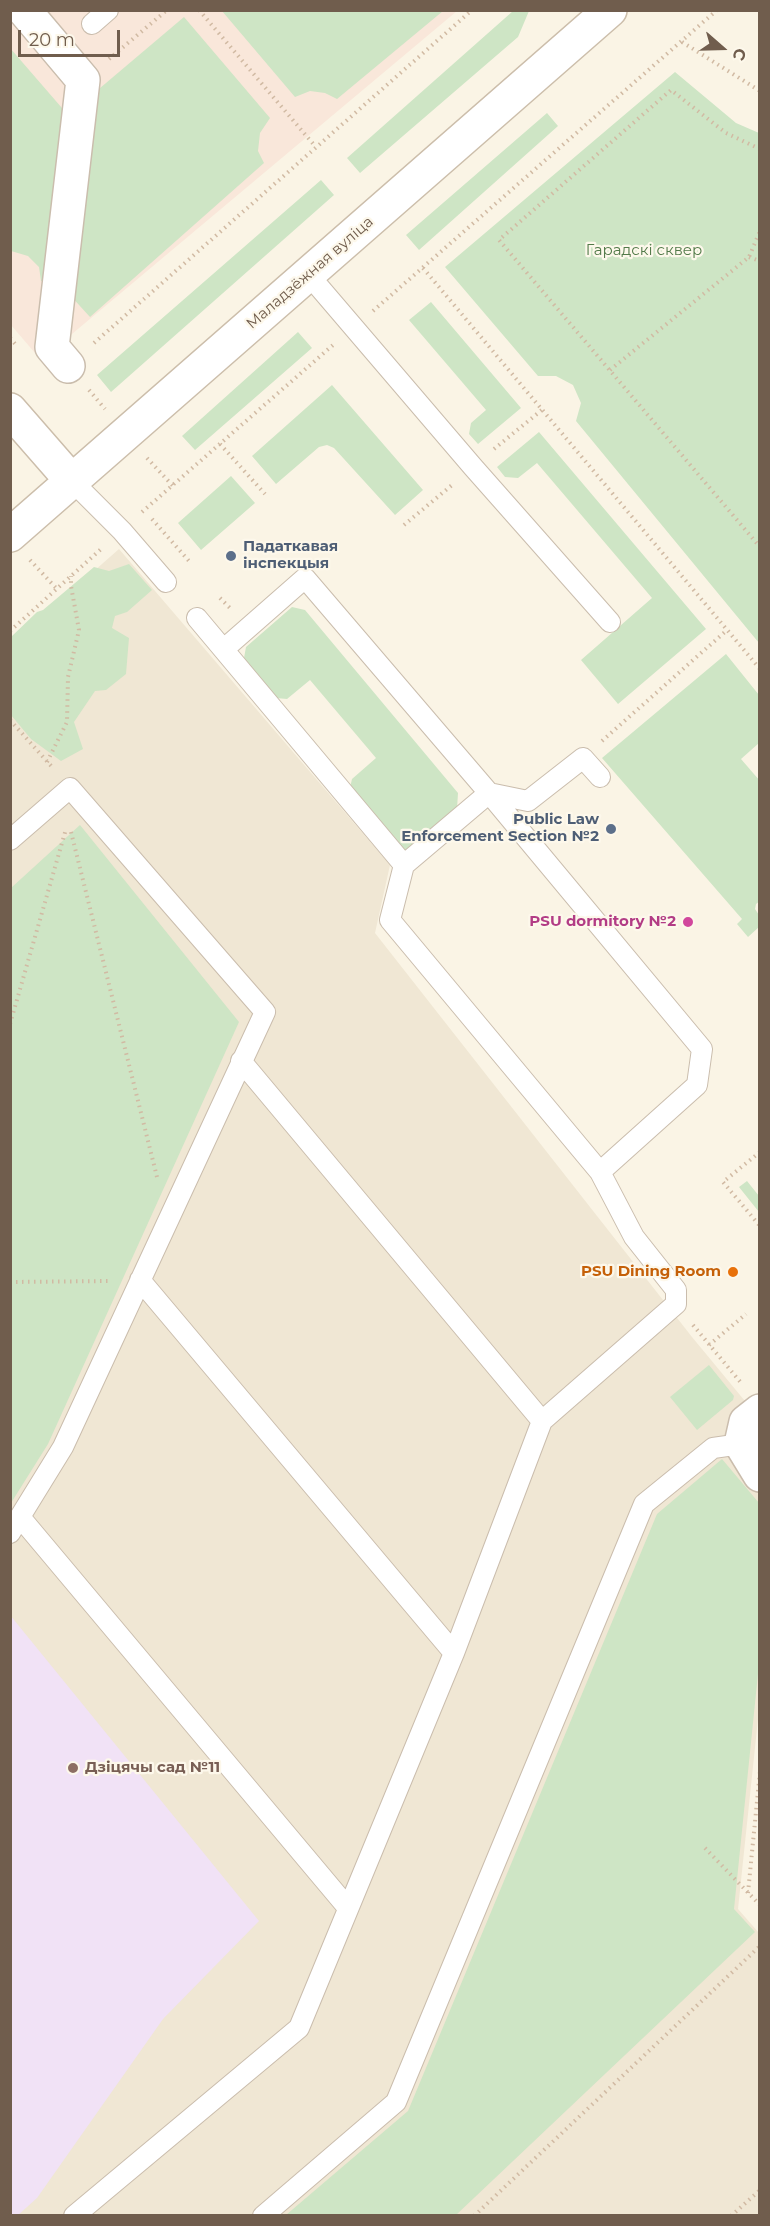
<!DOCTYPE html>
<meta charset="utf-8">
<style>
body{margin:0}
#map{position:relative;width:770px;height:2226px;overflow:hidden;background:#faf4e5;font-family:Montserrat,sans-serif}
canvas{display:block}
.frame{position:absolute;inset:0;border:12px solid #705d4d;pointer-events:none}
.north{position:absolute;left:692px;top:18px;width:60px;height:60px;-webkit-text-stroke:4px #fdf8eb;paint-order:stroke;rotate:110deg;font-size:16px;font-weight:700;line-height:24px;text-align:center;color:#705d4d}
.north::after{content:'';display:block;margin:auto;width:21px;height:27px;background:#705d4d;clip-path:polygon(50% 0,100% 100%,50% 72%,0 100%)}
.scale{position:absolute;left:18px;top:30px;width:102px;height:27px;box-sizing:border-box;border:3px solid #705d4d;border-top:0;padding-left:8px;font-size:18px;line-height:21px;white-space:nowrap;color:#705d4d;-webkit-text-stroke:4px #fdf8eb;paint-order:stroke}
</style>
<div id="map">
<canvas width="770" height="2226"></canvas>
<div class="frame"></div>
<div class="north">С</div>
<div class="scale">20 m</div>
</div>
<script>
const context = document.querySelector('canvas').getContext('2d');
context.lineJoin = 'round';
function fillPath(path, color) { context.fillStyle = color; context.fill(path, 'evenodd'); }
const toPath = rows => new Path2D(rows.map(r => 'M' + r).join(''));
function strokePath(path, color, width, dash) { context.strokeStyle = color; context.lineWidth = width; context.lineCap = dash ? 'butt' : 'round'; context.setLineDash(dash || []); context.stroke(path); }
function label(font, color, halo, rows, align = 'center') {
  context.font = font + ' Montserrat,sans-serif'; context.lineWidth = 4.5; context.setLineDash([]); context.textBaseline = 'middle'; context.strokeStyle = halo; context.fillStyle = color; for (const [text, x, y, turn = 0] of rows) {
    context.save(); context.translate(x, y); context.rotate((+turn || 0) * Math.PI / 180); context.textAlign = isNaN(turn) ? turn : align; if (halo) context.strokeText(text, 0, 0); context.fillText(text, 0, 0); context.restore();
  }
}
fillPath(toPath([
 [119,549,390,865,375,933,692,1337,759,1418,760,1700,738,1909,759,1933,759,2215,11,2215,10,645]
]), '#f0e7d4');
fillPath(toPath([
 [10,11,457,11,41,360,11,325]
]), '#f9e7da');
fillPath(toPath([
 [10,1615,259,1921,163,2019,37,2198,17,2216,10,2215]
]), '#f1e2f6');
fillPath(toPath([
 [222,11,443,11,337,99,325,93,310,91,295,97],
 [513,11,529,11,518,37,360,173,347,158],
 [184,17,270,118,260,133,258,151,264,163,90,317,69,294,93,94],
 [10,48,68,115,49,281,41,281,39,267,28,256,11,251],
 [675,72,736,123,759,133,759,643,576,421,581,403,573,385,556,376,538,376,445,267],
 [547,113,558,126,419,250,406,235],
 [321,180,334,195,111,392,97,375],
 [431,302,521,408,478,444,469,434,471,423,486,410,409,320],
 [298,332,312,348,195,450,182,436],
 [332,385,423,490,395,515,334,448,327,445,319,447,276,484,252,456],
 [539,432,706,629,618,704,581,660,652,598,537,463,518,478,505,477,497,467],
 [231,476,255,503,201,550,178,523],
 [129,564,152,590,127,612,115,616,112,628,129,638,126,674,106,690,95,691,74,722,83,749,61,761,31,739,11,715,11,637,37,612,43,610,94,567,109,571],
 [292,607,305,610,458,793,457,809,409,852,398,852,350,788,352,779,376,758,310,680,287,699,276,698,244,658,246,647],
 [726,654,759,695,759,743,741,759,760,781,760,901,756,904,755,909,759,915,759,927,748,937,737,924,742,919,602,758],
 [80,825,239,1022,48,1444,11,1503,11,888],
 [747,1181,759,1196,759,1212,739,1187],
 [709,1365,734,1396,733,1400,697,1430,670,1397],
 [722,1459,759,1503,759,1664,734,1909,755,1932,456,2215,286,2215,408,2111,657,1514]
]), '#cee5c5');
const lane = toPath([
 [92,24,108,10],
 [308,274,473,467,610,622],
 [71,480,122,531,166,582],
 [224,649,305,578,489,793,702,1049,697,1085,600,1172],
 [10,840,70,788,265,1012,63,1447,10,1533],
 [404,865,489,793,528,801,583,758,600,777],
 [241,1061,542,1421],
 [140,1280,454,1653],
 [20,1517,348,1908],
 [74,2216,299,2028,454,1653,542,1421,676,1304,676,1290,634,1237,600,1172,390,920,404,865,197,618],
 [263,2216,396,2102,644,1504,713,1448,741,1444]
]);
const street = toPath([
 [24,10,83,80,52,347,68,366],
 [760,1411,746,1422,741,1444,760,1475]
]);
const secondary = toPath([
 [10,410,71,480],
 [10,535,610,10]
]);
strokePath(lane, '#cabdad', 22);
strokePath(street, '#cabdad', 36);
strokePath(secondary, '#ccbeab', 36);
strokePath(toPath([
 [199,10,315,146],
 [682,42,760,91],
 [109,59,167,10],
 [760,149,726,133,671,90,499,240,760,547],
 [749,257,760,261],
 [423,268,760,669],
 [373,311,717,10],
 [10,338,17,346],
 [94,343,472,10],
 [610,370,749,257,760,231],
 [89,390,105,409],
 [220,444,265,494],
 [494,449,543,409],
 [147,458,173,486],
 [142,512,333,345],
 [152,519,189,561],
 [404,525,452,485],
 [30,560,56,588],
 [220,598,230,608],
 [10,631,101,549],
 [10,720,53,768],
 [602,741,727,630],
 [47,762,67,722,68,677,79,630,71,586,71,576],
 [71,832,157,1177],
 [10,1024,66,829],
 [760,1152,723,1182,760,1226],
 [10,1282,112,1281],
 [693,1325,742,1384],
 [709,1345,746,1314],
 [705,1848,760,1905],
 [748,1893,760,1771],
 [474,2216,760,1946],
 [731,2216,760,2190]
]), '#d1baa3', 4, [1.5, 4.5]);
strokePath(lane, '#fff', 20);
strokePath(street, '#fff', 33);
strokePath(secondary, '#fff', 33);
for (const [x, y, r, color] of [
 [231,556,6,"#5c6f8a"],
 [611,829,6,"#5c6f8a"],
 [688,922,6,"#d1479c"],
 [733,1272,6,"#e8710a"],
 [73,1768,6,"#8d6e63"]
]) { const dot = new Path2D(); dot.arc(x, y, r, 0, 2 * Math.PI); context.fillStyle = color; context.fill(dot); strokePath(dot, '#fdf8eb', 2); }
label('15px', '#527a49', '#fdf8eb', [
 ["Гарадскі сквер",644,251]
]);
label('15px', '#705d4d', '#fdf8eb', [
 ["Маладзёжная вуліца",310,273,-41]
]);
label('bold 15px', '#4e5e75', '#fdf8eb', [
 ["Падаткавая",243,547],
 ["інспекцыя",243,564],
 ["Public Law",599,820,"right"],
 ["Enforcement Section №2",599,837,"right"]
], 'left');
label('bold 15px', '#b23c85', '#fdf8eb', [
 ["PSU dormitory №2",676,922]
], 'right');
label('bold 15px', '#c56008', '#fdf8eb', [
 ["PSU Dining Room",721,1272]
], 'right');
label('bold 15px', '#785e54', '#fdf8eb', [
 ["Дзіцячы сад №11",85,1768]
], 'left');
</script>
